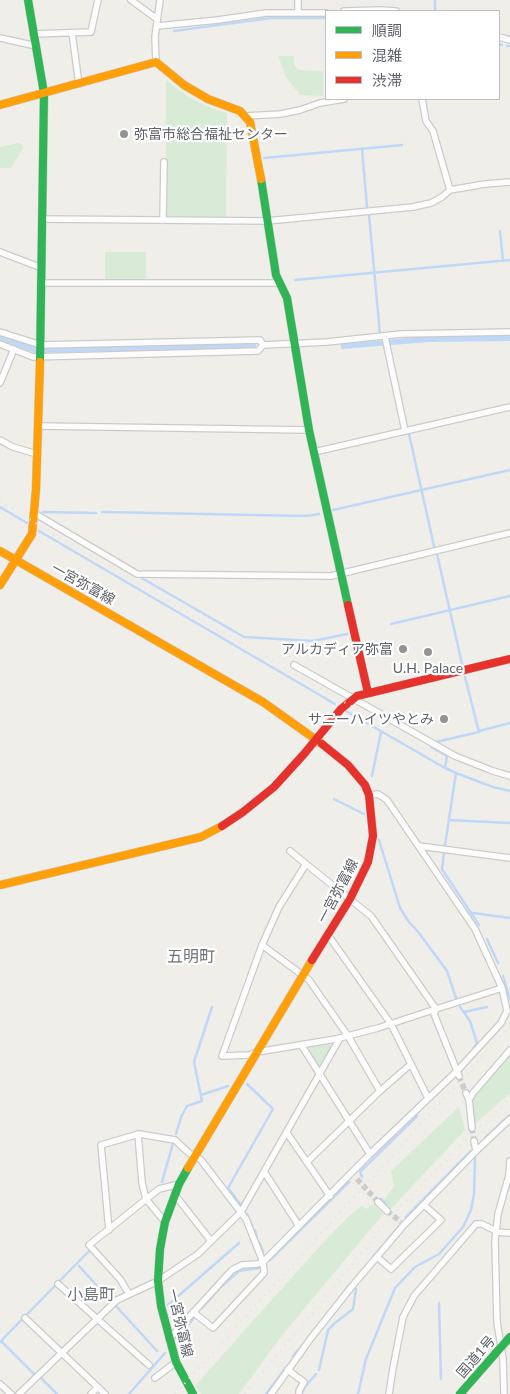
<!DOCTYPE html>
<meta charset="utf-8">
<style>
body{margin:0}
#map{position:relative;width:510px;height:1394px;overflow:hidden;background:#efeee9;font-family:Lato,"Noto Sans JP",sans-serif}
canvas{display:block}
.legend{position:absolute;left:325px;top:10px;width:175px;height:90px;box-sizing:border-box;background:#fff;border:1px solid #bfc0c3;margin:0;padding:6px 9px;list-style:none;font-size:15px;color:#5f6268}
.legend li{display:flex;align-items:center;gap:10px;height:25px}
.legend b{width:25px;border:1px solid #bfc0c3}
</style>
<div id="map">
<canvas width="510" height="1394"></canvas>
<ul class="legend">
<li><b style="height:6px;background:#30b455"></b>順調</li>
<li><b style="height:6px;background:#ff9f0a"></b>混雑</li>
<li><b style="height:6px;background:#e5322d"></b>渋滞</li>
</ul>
</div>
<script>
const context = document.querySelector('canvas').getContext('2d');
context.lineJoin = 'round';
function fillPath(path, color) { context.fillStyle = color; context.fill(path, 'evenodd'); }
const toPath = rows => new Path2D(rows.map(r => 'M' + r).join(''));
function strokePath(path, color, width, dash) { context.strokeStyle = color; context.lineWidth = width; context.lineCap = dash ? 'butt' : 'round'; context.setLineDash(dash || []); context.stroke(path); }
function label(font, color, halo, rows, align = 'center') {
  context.font = font + ' Lato,"Noto Sans JP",sans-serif'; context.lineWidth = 4.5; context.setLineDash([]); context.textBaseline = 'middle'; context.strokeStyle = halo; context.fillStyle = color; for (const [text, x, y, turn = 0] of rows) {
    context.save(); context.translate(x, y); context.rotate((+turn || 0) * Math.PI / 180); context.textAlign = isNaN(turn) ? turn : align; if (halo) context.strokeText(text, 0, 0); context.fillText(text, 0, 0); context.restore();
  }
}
fillPath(toPath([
 [278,56,294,56,294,65,298,70,323,71,323,96,300,95,286,77],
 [166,80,188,97,208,107,227,113,226,217,166,216],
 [19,143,23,145,23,148,11,168,0,168,0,147],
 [105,252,146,252,146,281,105,281],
 [335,1044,323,1066,319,1067,308,1051,309,1047],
 [510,1055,510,1093,474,1125,473,1100,477,1091],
 [459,1107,465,1130,389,1211,383,1202,394,1186,391,1171],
 [374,1204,383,1214,283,1334,239,1394,201,1394,195,1386,320,1246,349,1216,362,1206,366,1209]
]), '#d7ebd7');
fillPath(toPath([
 [0,334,35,347,256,343,256,348,35,353,0,340],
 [428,336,510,336,510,341,429,342,341,349,341,344]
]), '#bfd8f8');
strokePath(toPath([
 [435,0,435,11],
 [174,31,271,18,326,18],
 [499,44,502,45],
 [507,46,510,46],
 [362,149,367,207],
 [264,158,402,145],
 [369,215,380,334],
 [500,231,503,261],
 [295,280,510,260],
 [409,434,434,546],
 [0,507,27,523],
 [333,510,510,470],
 [43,512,96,513],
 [102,512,306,516,319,514],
 [39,531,335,704],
 [437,554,462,664],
 [140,577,244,637,313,641,347,634],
 [391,624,510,596],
 [346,711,445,768],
 [479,731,510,723],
 [436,742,479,732,465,677],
 [431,747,447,756,445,768,456,773,445,845],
 [456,773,493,787,510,791],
 [372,776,381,732],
 [334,799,364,814],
 [449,820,510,823],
 [379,840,400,908,409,922,419,933,447,971,456,998],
 [444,853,442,869,479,925],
 [473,913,510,918],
 [487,939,498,963],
 [503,976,510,999],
 [460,1007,470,1021,477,1043,473,1049],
 [464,1012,487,1007],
 [201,1095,228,1086],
 [176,1134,181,1117,187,1106,202,1101,194,1062,212,1007],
 [485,1138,510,1115],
 [362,1177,360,1172,417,1116],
 [162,1182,173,1143],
 [381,1199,386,1204],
 [241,1205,228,1188,273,1109,247,1084],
 [247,1214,252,1226],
 [406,1217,471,1151],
 [255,1230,257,1237],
 [259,1242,263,1251],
 [373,1257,399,1226],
 [270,1260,349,1182],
 [79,1266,110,1300],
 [342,1294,351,1283],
 [439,1303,441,1379],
 [168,1305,239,1243],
 [116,1306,157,1351],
 [202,1308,221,1287,239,1271,259,1268],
 [189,1324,194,1318],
 [176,1338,183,1331],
 [1,1341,34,1374],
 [0,1342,89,1251],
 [293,1356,307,1340],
 [319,1370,328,1330,335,1323,353,1309,356,1289],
 [41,1378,57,1394],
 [129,1394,165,1353],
 [266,1394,287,1366],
 [302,1394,304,1388,316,1374],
 [358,1394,366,1359,395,1288,415,1267,439,1254,463,1227,471,1210,474,1194,475,1157]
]), '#bfd8f8', 2.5);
strokePath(toPath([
 [459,1076,466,1093],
 [472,1128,474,1141],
 [357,1179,378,1202],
 [387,1211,401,1222]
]), '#cbcbc9', 5.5, [5.5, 3]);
const street = toPath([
 [131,0,157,19],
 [344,11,380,10,396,11],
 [298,13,298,0],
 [157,26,218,20,266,13,326,13],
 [72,33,79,84],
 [33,34,91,32,98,0],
 [499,37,510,40],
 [0,38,36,46],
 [156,62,155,37,160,0],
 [422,99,426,121,433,131,450,190],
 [246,116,281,114,300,110,320,103,344,99],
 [43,219,267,221,413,207,431,203,442,197,450,190,485,184,510,182],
 [163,220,164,162],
 [0,252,42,268],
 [41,283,279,283],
 [0,332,41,345,260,340,263,345,327,342,401,334,510,332],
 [385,337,405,431],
 [0,344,33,357,258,351,263,345],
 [0,383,14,349],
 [38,426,309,430],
 [0,440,13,447,37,454],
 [314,452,510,407],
 [34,513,137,574,331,576,510,533],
 [294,665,455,756,493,771,510,776],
 [419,846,510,858],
 [290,851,306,864],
 [328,935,391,1024,428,1098],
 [262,945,309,980,348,1036,380,1091],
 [302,1046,370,1154],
 [459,1076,434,1014,436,1009,371,916,306,864,279,907,262,945,222,1056,249,1055,257,1052,336,1039,378,1028,436,1009,502,988],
 [466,1093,469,1100,472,1128],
 [469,1100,473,1093,510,1050],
 [287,1133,330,1196],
 [138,1134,142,1183,146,1199,165,1222],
 [474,1141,476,1151,510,1119],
 [307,1162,380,1091,411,1064],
 [265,1173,299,1226],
 [175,1195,211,1241],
 [378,1202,387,1211],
 [109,1230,101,1145,139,1134,175,1140,190,1154,195,1155,201,1160,246,1219,263,1262,264,1273,213,1328,193,1312],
 [496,1232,510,1233],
 [377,1257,391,1269,441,1220,424,1205],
 [58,1284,149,1365],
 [129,1294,120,1279,89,1245,159,1189,179,1184],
 [25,1318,105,1394],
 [169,1339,232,1270,242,1265,257,1264,263,1262,370,1154,457,1071,501,1023,507,1011,502,988,475,929,387,800,378,794,369,795],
 [288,1369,293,1374,304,1382,299,1391,299,1394],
 [155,1378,176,1362],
 [0,1384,11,1394],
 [19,1394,117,1300,158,1281,198,1254,241,1212,340,1038],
 [91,1394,98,1387],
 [271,1394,311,1338,353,1285,404,1225,476,1151],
 [389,1394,393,1368,403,1317,414,1296,476,1224,482,1224,496,1231],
 [504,1394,503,1359,497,1322,495,1241,498,1214,509,1175,510,1161]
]);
const fast = toPath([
 [28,0,44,93,40,362],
 [261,179,276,275,287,298,309,430,348,605],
 [188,1168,179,1184,165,1222,160,1249,158,1281,161,1306,176,1362,193,1394],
 [460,1394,510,1337]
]);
const slow = toPath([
 [0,105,156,62,184,85,208,99,240,111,250,122,261,179],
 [0,551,263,702,322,744],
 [0,585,32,534,36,489,40,362],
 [0,885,201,837,222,826],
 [188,1168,312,960]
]);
const jam = toPath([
 [348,605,368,693],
 [222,826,243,812,274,787,304,754,341,709,357,696,510,659],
 [312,960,350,899,368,862,373,836,369,795,365,785,348,765,322,744]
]);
strokePath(street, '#cbcbca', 8);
strokePath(fast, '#cccccb', 9);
strokePath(slow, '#cccccb', 9);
strokePath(jam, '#cccccb', 9);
strokePath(street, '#fdfcfc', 5.5);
strokePath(fast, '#30b455', 8);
strokePath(slow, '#ff9f0a', 8);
strokePath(jam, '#e5322d', 8);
strokePath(toPath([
 [0,501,60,538,444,760,485,778,510,785],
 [175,1394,510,1026],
 [245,1394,398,1209,449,1156,510,1098]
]), '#e5e5e4', 2.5, [1, 6]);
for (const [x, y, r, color] of [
 [124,134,5,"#919395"],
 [403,649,5,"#919395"],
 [428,652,5,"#919395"],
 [444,719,5,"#919395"]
]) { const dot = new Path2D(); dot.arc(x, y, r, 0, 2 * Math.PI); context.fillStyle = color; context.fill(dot); strokePath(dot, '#fff', 2); }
label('14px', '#5f6268', '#fff', [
 ["弥富市総合福祉センター",134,134,"left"],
 ["アルカディア弥富",393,649],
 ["U.H. Palace",428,668,"center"],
 ["サニーハイツやとみ",434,719]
], 'right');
label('14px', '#5f6268', '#fff', [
 ["一宮弥富線",83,584,29],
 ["一宮弥富線",338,891,-62],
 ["一宮弥富線",180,1323,77],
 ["国道1号",476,1357,-49]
]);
label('16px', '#6f737a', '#fff', [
 ["五明町",191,957],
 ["小島町",91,1295]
]);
</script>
